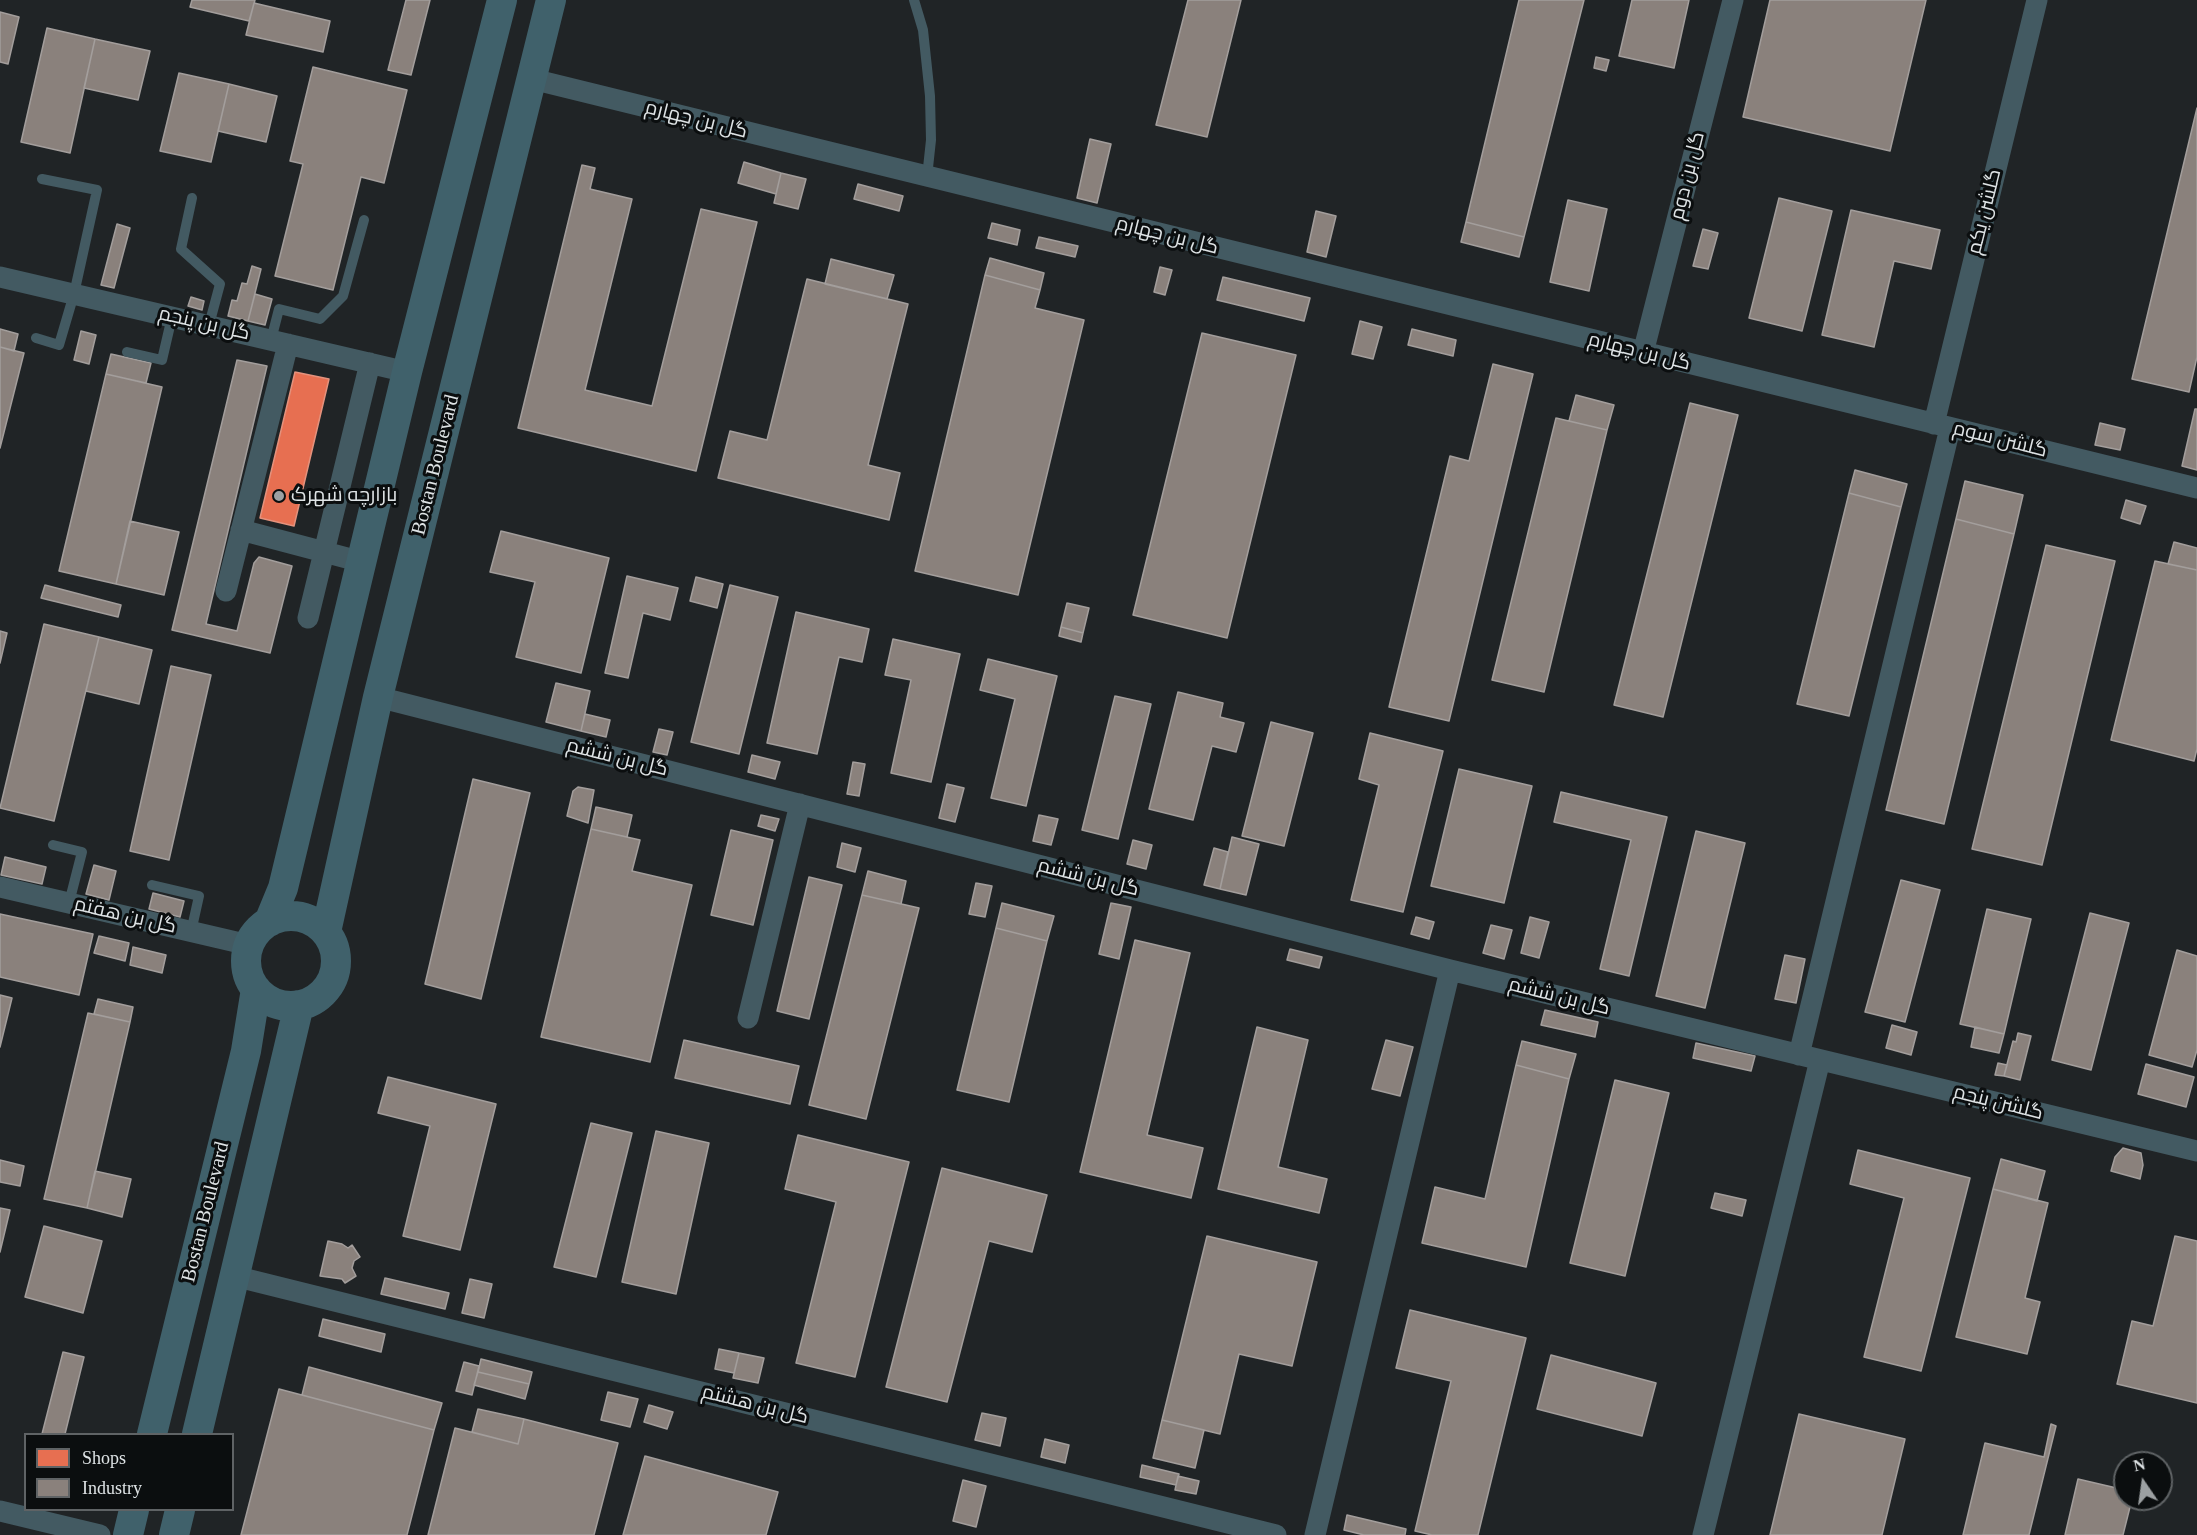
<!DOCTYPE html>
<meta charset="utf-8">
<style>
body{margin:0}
#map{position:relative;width:2197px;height:1535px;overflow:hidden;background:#202426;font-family:"Times New Roman",serif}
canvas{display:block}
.legend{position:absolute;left:24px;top:1433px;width:210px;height:78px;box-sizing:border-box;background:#0b0e0f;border:2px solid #5f6365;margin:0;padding:8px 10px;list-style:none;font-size:18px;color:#dee3e5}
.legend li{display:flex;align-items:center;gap:12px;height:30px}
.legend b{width:30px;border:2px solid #5f6365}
.north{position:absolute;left:2113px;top:1451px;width:60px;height:60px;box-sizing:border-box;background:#0b0e0f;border:2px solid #5f6365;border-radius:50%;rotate:347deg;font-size:16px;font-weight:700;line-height:24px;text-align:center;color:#dee3e5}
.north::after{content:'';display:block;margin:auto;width:21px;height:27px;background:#9ca0a2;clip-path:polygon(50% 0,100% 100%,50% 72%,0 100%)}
</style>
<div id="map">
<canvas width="2197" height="1535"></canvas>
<ul class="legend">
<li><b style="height:16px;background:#e76f51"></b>Shops</li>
<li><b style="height:16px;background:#8a817c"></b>Industry</li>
</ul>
<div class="north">N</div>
</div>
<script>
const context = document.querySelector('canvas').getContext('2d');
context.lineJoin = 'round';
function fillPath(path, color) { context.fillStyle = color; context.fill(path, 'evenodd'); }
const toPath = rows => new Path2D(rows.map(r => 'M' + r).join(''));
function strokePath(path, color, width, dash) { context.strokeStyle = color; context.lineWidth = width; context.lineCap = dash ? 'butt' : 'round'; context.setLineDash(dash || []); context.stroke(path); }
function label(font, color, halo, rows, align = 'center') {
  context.font = font + ' "Times New Roman",Cairo,serif'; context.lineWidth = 6; context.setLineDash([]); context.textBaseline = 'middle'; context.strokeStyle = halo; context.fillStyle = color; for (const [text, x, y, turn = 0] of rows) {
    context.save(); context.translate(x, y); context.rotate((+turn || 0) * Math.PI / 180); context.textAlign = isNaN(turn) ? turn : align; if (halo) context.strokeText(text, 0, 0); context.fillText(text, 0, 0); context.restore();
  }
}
const shops = toPath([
 [295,372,329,379,294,526,260,518,295,372]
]);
fillPath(shops, '#e76f51');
strokePath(shops, '#e4927d', 1.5);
const industry = toPath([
 [192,0,255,0,249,21,190,7,192,0],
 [406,0,430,0,411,75,388,70,406,0],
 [1188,0,1241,0,1207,137,1156,125,1188,0],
 [1519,0,1584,0,1524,237,1466,222,1519,0],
 [1632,0,1689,0,1674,68,1619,56,1632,0],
 [1770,0,1926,0,1890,151,1743,117,1770,0],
 [254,3,330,21,323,52,246,35,254,3],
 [0,12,19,17,8,64,0,62,0,12],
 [47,28,95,39,70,153,21,142,47,28],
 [95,39,150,51,138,100,84,88,95,39],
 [1596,57,1609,60,1606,71,1594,68,1596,57],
 [313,67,407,90,384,183,361,177,333,290,275,276,303,164,290,161,313,67],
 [179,73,229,84,211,162,160,151,179,73],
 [229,84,277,96,266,142,218,131,229,84],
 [2197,108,2197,357,2189,392,2132,379,2197,108],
 [1090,139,1111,144,1097,203,1077,198,1090,139],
 [744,162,781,173,776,194,738,183,744,162],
 [582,165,595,168,590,189,632,199,585,390,652,406,701,209,757,222,696,471,518,428,582,165],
 [781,173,806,179,798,209,774,203,781,173],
 [858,184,903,196,899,211,854,199,858,184],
 [1779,198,1832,211,1802,331,1749,318,1779,198],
 [1568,200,1607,209,1589,291,1550,282,1568,200],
 [1851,210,1940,230,1931,269,1894,261,1874,347,1822,335,1851,210],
 [1316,211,1336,216,1326,257,1307,252,1316,211],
 [1466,222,1524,237,1519,257,1461,242,1466,222],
 [992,223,1020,230,1017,245,988,238,992,223],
 [117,224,130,228,114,288,101,285,117,224],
 [1703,229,1718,233,1708,269,1693,266,1703,229],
 [1039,237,1078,246,1075,257,1036,248,1039,237],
 [990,258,1044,273,1040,290,985,275,990,258],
 [831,259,894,275,887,299,825,284,831,259],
 [252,266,261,269,248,321,228,316,232,300,237,301,242,283,247,284,252,266],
 [1160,267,1172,270,1165,295,1154,292,1160,267],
 [985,275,1040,290,1035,308,1084,320,1018,595,915,571,985,275],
 [1223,277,1310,298,1304,321,1217,300,1223,277],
 [807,279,908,304,868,465,900,473,889,520,718,478,730,431,767,440,807,279],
 [255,294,272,299,265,325,248,321,255,294],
 [191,297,204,301,202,310,188,306,191,297],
 [1360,321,1382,327,1373,359,1352,354,1360,321],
 [0,329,18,334,14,351,0,347,0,329],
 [1412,329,1456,340,1453,356,1408,345,1412,329],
 [81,331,96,335,89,364,74,360,81,331],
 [1202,333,1296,355,1227,638,1133,615,1202,333],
 [0,347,24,353,0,448,0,347],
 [111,354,151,363,146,383,106,374,111,354],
 [237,360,267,366,206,624,237,631,254,563,259,557,292,566,270,653,172,630,237,360],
 [1493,364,1533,374,1449,721,1389,707,1450,456,1469,461,1493,364],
 [106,374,162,387,116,584,59,571,106,374],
 [1576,395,1614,405,1607,430,1569,421,1576,395],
 [1690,403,1738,415,1663,717,1614,705,1690,403],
 [2195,409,2197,409,2197,470,2182,466,2195,409],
 [1556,418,1607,430,1544,692,1492,680,1556,418],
 [2100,423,2125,429,2120,450,2095,445,2100,423],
 [1855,470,1907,484,1901,507,1849,493,1855,470],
 [1965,481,2023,495,2014,534,1956,519,1965,481],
 [1849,493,1901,507,1849,716,1797,704,1849,493],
 [2126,500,2146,506,2140,524,2121,518,2126,500],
 [1956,519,2014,534,1944,824,1886,810,1956,519],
 [130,521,179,532,164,595,116,584,130,521],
 [501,531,609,558,581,673,516,657,535,582,490,572,501,531],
 [2174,542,2197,548,2197,570,2168,564,2174,542],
 [2046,545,2115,561,2042,865,1972,849,2046,545],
 [2155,561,2197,570,2197,749,2194,761,2111,740,2155,561],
 [627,576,678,588,670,620,643,613,628,678,605,673,627,576],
 [696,577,723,584,717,608,690,601,696,577],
 [45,585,121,605,118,617,41,598,45,585],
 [730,585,778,597,739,754,691,742,730,585],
 [1067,603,1089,608,1083,633,1061,627,1067,603],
 [796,612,869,629,862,662,839,657,817,754,767,743,796,612],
 [44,624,99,637,54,821,0,808,44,624],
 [1061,627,1083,633,1081,642,1059,636,1061,627],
 [0,631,7,633,0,663,0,631],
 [99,637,152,650,139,704,86,691,99,637],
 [893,639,960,654,931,782,891,773,911,680,885,675,893,639],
 [988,659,1057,676,1026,806,991,798,1015,699,980,690,988,659],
 [171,666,211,675,169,860,130,851,171,666],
 [556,683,590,691,581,731,546,722,556,683],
 [1178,692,1223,703,1220,717,1244,723,1236,752,1212,746,1193,820,1149,809,1178,692],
 [1115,696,1151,704,1118,839,1082,830,1115,696],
 [585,714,610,720,606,737,581,731,585,714],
 [1271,722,1313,733,1284,846,1242,836,1271,722],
 [659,729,673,732,667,755,653,752,659,729],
 [1370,733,1443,751,1403,912,1351,900,1379,785,1359,779,1370,733],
 [752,755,780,762,775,779,748,772,752,755],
 [853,762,865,764,859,796,847,794,853,762],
 [1459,769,1532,786,1504,903,1431,886,1459,769],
 [473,779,530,793,481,999,425,984,473,779],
 [947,784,964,788,955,822,939,818,947,784],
 [578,787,594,790,588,823,567,816,573,791,578,787],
 [1561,792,1667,817,1629,976,1600,969,1631,840,1554,822,1561,792],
 [596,807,632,815,627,837,591,829,596,807],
 [761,815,779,819,775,831,758,826,761,815],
 [1039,815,1058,819,1051,845,1033,841,1039,815],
 [591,829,640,840,632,871,692,885,650,1062,541,1037,591,829],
 [731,830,773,840,753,925,711,915,731,830],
 [1696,831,1745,843,1705,1008,1656,996,1696,831],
 [1232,837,1259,844,1246,895,1220,889,1232,837],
 [1133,840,1152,845,1146,869,1127,864,1133,840],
 [842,843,861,848,855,872,837,867,842,843],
 [1214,848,1228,852,1220,889,1204,885,1214,848],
 [5,857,46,867,42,884,1,875,5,857],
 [94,865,116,871,109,900,86,894,94,865],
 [868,871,906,881,901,904,862,895,868,871],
 [809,877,842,885,809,1019,777,1011,809,877],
 [1901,880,1940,890,1905,1022,1865,1012,1901,880],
 [976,883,992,886,985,917,969,914,976,883],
 [153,893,184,901,180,917,149,909,153,893],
 [862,895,919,908,866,1119,809,1105,862,895],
 [1002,903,1054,916,1047,941,996,928,1002,903],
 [1111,903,1131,907,1119,959,1099,954,1111,903],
 [1987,909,2031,919,2004,1034,1960,1024,1987,909],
 [2090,913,2129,923,2091,1070,2052,1060,2090,913],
 [0,914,93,934,79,995,0,977,0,914],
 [1416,917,1434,922,1429,939,1411,934,1416,917],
 [1530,917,1549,922,1539,958,1521,953,1530,917],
 [1491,925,1512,930,1504,959,1483,953,1491,925],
 [996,928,1047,941,1009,1102,957,1090,996,928],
 [99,936,129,943,125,961,94,953,99,936],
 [1135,940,1190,953,1147,1135,1203,1148,1191,1198,1080,1172,1135,940],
 [133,947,166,955,162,973,130,965,133,947],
 [1290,949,1322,957,1319,968,1287,960,1290,949],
 [2177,950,2197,956,2197,1050,2192,1067,2149,1055,2177,950],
 [1785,955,1805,959,1796,1003,1775,999,1785,955],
 [0,995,12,998,0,1047,0,995],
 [98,999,133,1007,130,1022,94,1014,98,999],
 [1545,1010,1598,1022,1595,1037,1541,1025,1545,1010],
 [88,1013,130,1022,87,1208,44,1199,88,1013],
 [1892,1025,1917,1032,1911,1055,1886,1048,1892,1025],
 [1257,1027,1308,1040,1278,1167,1327,1179,1319,1213,1218,1189,1257,1027],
 [1975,1027,2004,1034,1999,1053,1971,1047,1975,1027],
 [2018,1033,2031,1036,2020,1080,2004,1076,2013,1041,2016,1042,2018,1033],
 [684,1040,799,1066,790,1104,675,1078,684,1040],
 [1386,1040,1413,1047,1400,1096,1372,1089,1386,1040],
 [1522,1041,1576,1054,1569,1079,1516,1065,1522,1041],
 [1696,1043,1755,1056,1751,1071,1693,1058,1696,1043],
 [1998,1063,2007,1065,2004,1076,1995,1075,1998,1063],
 [2146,1064,2194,1077,2186,1107,2138,1094,2146,1064],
 [1516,1065,1569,1079,1526,1267,1422,1243,1435,1187,1485,1199,1516,1065],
 [388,1077,496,1104,460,1250,403,1236,430,1126,378,1113,388,1077],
 [1615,1080,1669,1093,1625,1276,1570,1263,1615,1080],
 [591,1123,632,1133,596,1277,554,1267,591,1123],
 [656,1131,709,1143,676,1294,622,1282,656,1131],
 [798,1135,909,1162,855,1377,796,1363,836,1202,785,1189,798,1135],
 [2123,1148,2141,1153,2143,1165,2140,1179,2111,1171,2115,1157,2123,1148],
 [1858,1150,1970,1178,1921,1371,1864,1357,1904,1198,1850,1184,1858,1150],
 [2001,1159,2045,1171,2037,1201,1993,1189,2001,1159],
 [0,1160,24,1166,20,1186,0,1182,0,1160],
 [942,1168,1047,1195,1032,1252,989,1241,947,1402,886,1387,942,1168],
 [95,1171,131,1179,122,1217,87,1208,95,1171],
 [1993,1189,2048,1203,2025,1298,2040,1302,2027,1354,1956,1337,1993,1189],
 [1715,1193,1746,1200,1742,1216,1711,1208,1715,1193],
 [0,1208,10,1210,0,1252,0,1208],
 [44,1226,102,1241,83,1313,25,1297,44,1226],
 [1207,1236,1317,1262,1292,1366,1239,1354,1220,1434,1162,1420,1207,1236],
 [2175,1236,2197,1241,2197,1403,2117,1384,2132,1321,2153,1326,2175,1236],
 [328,1241,342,1244,348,1248,352,1245,360,1257,354,1261,352,1268,356,1276,345,1283,342,1279,320,1276,328,1241],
 [385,1278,449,1293,445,1309,381,1294,385,1278],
 [470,1279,492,1284,484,1318,462,1313,470,1279],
 [1410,1310,1526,1338,1478,1535,1432,1535,1415,1531,1451,1381,1396,1368,1410,1310],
 [323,1319,385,1334,381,1352,319,1336,323,1319],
 [719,1349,739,1353,734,1373,715,1369,719,1349],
 [63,1352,84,1357,65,1434,42,1434,63,1352],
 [739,1353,764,1358,758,1383,733,1378,739,1353],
 [1551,1355,1656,1383,1642,1436,1537,1409,1551,1355],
 [481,1359,532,1372,529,1384,478,1372,481,1359],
 [464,1362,479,1366,472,1395,456,1391,464,1362],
 [309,1367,442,1403,434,1430,302,1395,309,1367],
 [478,1372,529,1384,525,1399,474,1385,478,1372],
 [279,1389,434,1430,407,1535,241,1535,279,1389],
 [608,1392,638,1399,630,1427,601,1420,608,1392],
 [649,1405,673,1412,667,1429,644,1422,649,1405],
 [478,1409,524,1419,518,1444,472,1432,478,1409],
 [982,1413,1006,1418,1000,1446,975,1440,982,1413],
 [1799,1414,1905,1439,1882,1535,1770,1535,1799,1414],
 [524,1419,618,1443,594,1535,428,1535,455,1428,518,1444,524,1419],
 [1162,1420,1204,1430,1195,1468,1153,1458,1162,1420],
 [2051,1424,2056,1426,2029,1535,1963,1535,1985,1443,2044,1457,2051,1424],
 [1045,1439,1069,1445,1065,1463,1041,1457,1045,1439],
 [645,1456,778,1492,766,1535,623,1535,645,1456],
 [1142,1465,1179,1474,1176,1485,1140,1477,1142,1465],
 [1178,1476,1199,1481,1196,1494,1175,1490,1178,1476],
 [2078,1479,2125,1490,2125,1499,2132,1499,2123,1535,2065,1535,2078,1479],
 [963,1480,986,1486,976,1527,953,1521,963,1480],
 [1347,1515,1406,1529,1405,1535,1364,1535,1344,1530,1347,1515]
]);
fillPath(industry, '#8a817c');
strokePath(industry, '#a39e9c', 1.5);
strokePath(toPath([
 [914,0,923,30,930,96,931,140,927,177],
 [192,198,181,249,220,284,209,325],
 [36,338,59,345,74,294,97,190,42,179],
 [271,340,279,309,320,319,343,296,364,220],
 [127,352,162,360,172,317],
 [53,845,82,852,69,903],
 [152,885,199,896,191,932]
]), '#435a62', 10);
strokePath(toPath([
 [532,79,2197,488],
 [0,277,407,372],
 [1643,353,1733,0],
 [1934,424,2037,0],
 [241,530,362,562],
 [226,591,288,344],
 [308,618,370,363],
 [378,697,1450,970,2197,1151],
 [0,887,249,945],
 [748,1018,800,804],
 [1799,1055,1950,428],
 [234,1276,1276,1535],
 [0,1511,100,1535],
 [1315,1535,1450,970],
 [1703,1535,1820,1060]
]), '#435a62', 21);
strokePath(toPath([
 '246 961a45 45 0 1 1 90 0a45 45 0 1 1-90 0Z',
 [269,922,283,888,407,372,502,0],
 [326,932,378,697,551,0],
 [152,1434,246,1051,256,989],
 [197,1434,299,1005],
 [128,1535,134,1510],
 [174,1535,180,1510]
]), '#40616b', 30);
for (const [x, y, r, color] of [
 [279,496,6,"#9ca0a2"]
]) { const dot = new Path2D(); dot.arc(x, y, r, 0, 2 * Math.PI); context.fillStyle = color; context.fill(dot); strokePath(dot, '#0b0e0f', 2); }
label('20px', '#dee3e5', '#0b0e0f', [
 ["گل بن چهارم",696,120,14],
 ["گل بن دوم",1688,176,-76],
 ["گلشن یکم",1985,212,-76],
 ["گل بن چهارم",1167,236,14],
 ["گل بن پنجم",204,324,13],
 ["گل بن چهارم",1639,352,14],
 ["گلشن سوم",2000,440,14],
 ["Bostan Boulevard",436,465,-76],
 ["گل بن ششم",617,758,14],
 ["گل بن ششم",1088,878,14],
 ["گل بن هفتم",125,916,13],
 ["گل بن ششم",1559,997,14],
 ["گلشن پنجم",1998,1103,14],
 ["Bostan Boulevard",206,1212,-76],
 ["گل بن هشتم",755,1405,14]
]);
label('20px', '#dee3e5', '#0b0e0f', [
 ["بازارچه شهرک",291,496]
], 'left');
</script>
